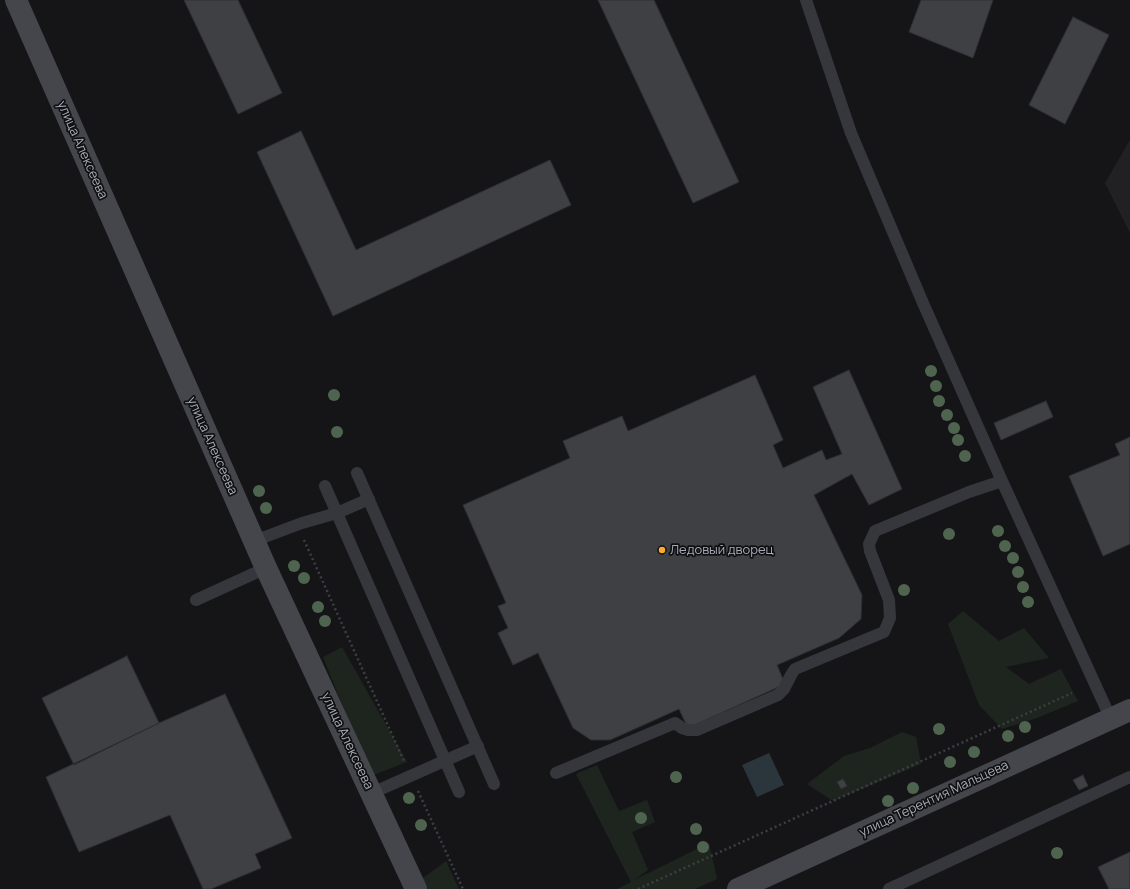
<!DOCTYPE html>
<meta charset="utf-8">
<style>
body{margin:0}
canvas{display:block;background:#151517}
</style>
<canvas width="1130" height="889"></canvas>
<script>
const context = document.querySelector('canvas').getContext('2d');
context.lineJoin = 'round';
function fillPath(path, color) { context.fillStyle = color; context.fill(path, 'evenodd'); }
const toPath = rows => new Path2D(rows.map(r => 'M' + r).join(''));
function strokePath(path, color, width, dash) { context.strokeStyle = color; context.lineWidth = width; context.lineCap = dash ? 'butt' : 'round'; context.setLineDash(dash || []); context.stroke(path); }
function label(font, color, halo, rows, align = 'center') {
  context.font = font + ' Manrope,sans-serif'; context.lineWidth = 3.5; context.setLineDash([]); context.textBaseline = 'middle'; context.strokeStyle = halo; context.fillStyle = color; for (const [text, x, y, turn = 0] of rows) {
    context.save(); context.translate(x, y); context.rotate((+turn || 0) * Math.PI / 180); context.textAlign = isNaN(turn) ? turn : align; if (halo) context.strokeText(text, 0, 0); context.fillText(text, 0, 0); context.restore();
  }
}
fillPath(toPath([
 [1130,140,1130,233,1105,183]
]), '#212124');
fillPath(toPath([
 [963,611,999,641,1024,628,1049,658,1006,667,1029,684,1061,669,1078,701,1037,718,1002,729,979,705,948,624],
 [342,647,407,762,371,776,323,657],
 [902,732,916,737,921,764,833,801,807,784,844,756,870,748],
 [597,765,619,811,647,800,655,822,632,832,648,870,634,880,709,843,717,879,695,889,617,889,631,882,576,774],
 [446,861,459,889,427,889,423,878]
]), '#1d251e');
fillPath(toPath([
 [769,753,784,785,757,797,742,765]
]), '#2a353c');
const building = toPath([
 [184,0,238,0,282,93,238,114,184,0],
 [598,0,654,0,739,182,693,203,598,0],
 [921,0,993,0,973,58,909,32,921,0],
 [1073,17,1109,35,1065,124,1029,105,1073,17],
 [301,131,356,250,550,160,571,205,333,316,257,152,301,131],
 [849,370,902,489,869,505,852,474,814,495,862,595,861,619,839,638,777,665,785,684,688,728,679,709,610,740,591,740,573,728,538,653,513,665,498,633,508,628,498,606,506,603,463,505,570,458,563,441,622,416,628,431,755,375,783,440,773,445,783,468,822,450,826,460,842,454,813,387,849,370],
 [1046,401,1053,417,1001,440,994,423,1046,401],
 [1130,437,1130,544,1103,556,1069,476,1120,455,1115,444,1130,437],
 [127,656,159,723,74,765,42,698,127,656],
 [225,694,292,838,255,854,261,868,211,889,203,889,170,815,79,852,46,777,159,723,225,694],
 [1083,775,1088,786,1079,790,1073,780,1083,775],
 [843,779,847,786,841,789,837,782,843,779],
 [1130,852,1130,889,1109,889,1098,867,1130,852]
]);
fillPath(building, '#3f4044');
strokePath(building, '#2f2f33', 1);
strokePath(toPath([
 [304,540,404,761],
 [418,791,463,889],
 [638,889,1072,693]
]), '#3c3e43', 2.5, [2, 3]);
strokePath(toPath([
 [806,0,851,133,923,303,1002,481,1111,719],
 [357,473,494,784],
 [325,486,459,792],
 [254,541,302,523,337,513,369,499],
 [196,600,266,568],
 [556,773,675,723,682,728,688,730,697,730,778,695,784,689,791,675,795,669,884,632,890,618,889,600,870,551,869,544,875,531,969,492,1002,481],
 [372,793,478,746],
 [889,889,1130,777]
]), '#36373c', 12);
strokePath(toPath([
 [16,0,266,568,416,889],
 [738,889,1130,710]
]), '#44464c', 22);
context.fillStyle = '#4e644f';
for (const [x, y] of [
 [931,371],
 [936,386],
 [334,395],
 [939,401],
 [947,415],
 [954,428],
 [337,432],
 [958,440],
 [965,456],
 [259,491],
 [266,508],
 [998,531],
 [949,534],
 [1005,546],
 [1013,558],
 [294,566],
 [1018,572],
 [304,578],
 [1023,587],
 [904,590],
 [1028,602],
 [318,607],
 [325,621],
 [1025,727],
 [939,729],
 [1008,736],
 [974,752],
 [950,762],
 [676,777],
 [913,788],
 [409,798],
 [888,801],
 [641,818],
 [421,825],
 [696,829],
 [703,847],
 [1057,853]
]) { context.beginPath(); context.arc(x, y, 6, 0, 2 * Math.PI); context.fill(); }
for (const [x, y, r, color] of [
 [662,550,4,"#fbac29"]
]) { const dot = new Path2D(); dot.arc(x, y, r, 0, 2 * Math.PI); context.fillStyle = color; context.fill(dot); strokePath(dot, '#101012', 1.5); }
label('13px', '#a6acb8', '#101012', [
 ["улица Алексеева",82,150,66],
 ["улица Алексеева",212,446,66],
 ["улица Алексеева",347,741,65],
 ["улица Терентия Мальцева",934,799,-25]
]);
label('13px', '#a6acb8', '#101012', [
 ["Ледовый дворец",670,550]
], 'left');
</script>
